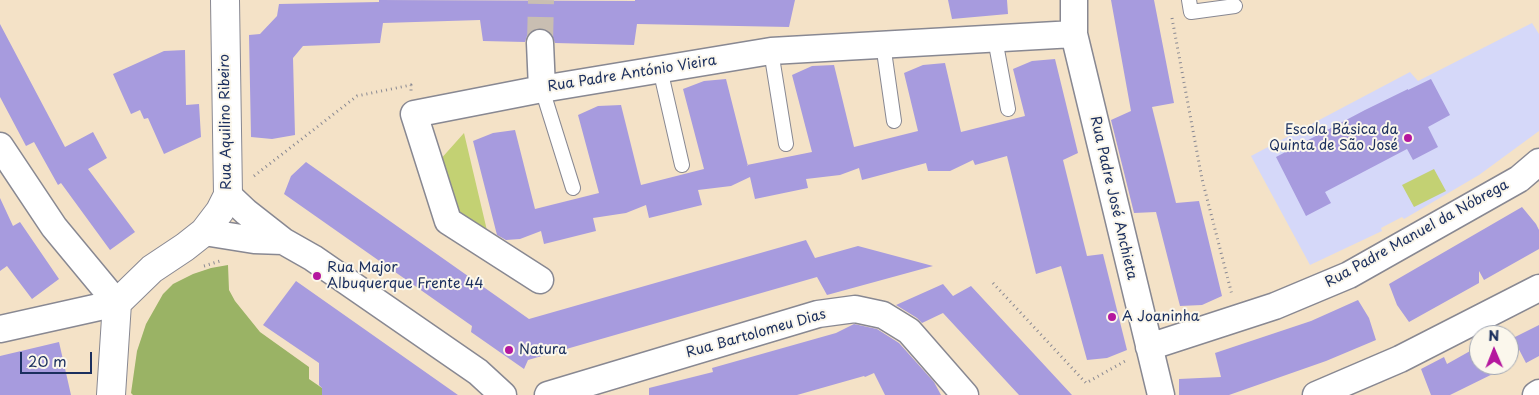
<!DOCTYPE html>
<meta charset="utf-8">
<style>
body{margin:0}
#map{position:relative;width:1539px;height:395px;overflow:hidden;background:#f4e2c7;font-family:"Playpen Sans",sans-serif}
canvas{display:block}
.north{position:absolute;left:1469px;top:325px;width:50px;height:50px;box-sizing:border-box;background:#fbf7ec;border:1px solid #a1a7b3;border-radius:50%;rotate:359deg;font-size:14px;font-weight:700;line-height:20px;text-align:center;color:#1b2f5e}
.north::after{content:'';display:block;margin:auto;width:18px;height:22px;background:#b5179e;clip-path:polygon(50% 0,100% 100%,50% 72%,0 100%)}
.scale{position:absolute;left:20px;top:352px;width:72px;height:22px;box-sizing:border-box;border:2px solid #1b2f5e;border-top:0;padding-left:6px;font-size:15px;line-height:18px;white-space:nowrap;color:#1b2f5e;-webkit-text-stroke:4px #fbf7ec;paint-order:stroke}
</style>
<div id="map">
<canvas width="1539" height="395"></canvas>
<div class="north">N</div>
<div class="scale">20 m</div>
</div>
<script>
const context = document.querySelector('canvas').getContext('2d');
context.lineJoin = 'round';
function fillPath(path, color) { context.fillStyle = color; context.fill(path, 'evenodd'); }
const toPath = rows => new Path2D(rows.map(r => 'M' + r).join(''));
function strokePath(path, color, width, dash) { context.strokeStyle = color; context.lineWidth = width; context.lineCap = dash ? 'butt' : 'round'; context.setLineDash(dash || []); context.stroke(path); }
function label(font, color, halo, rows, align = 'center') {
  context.font = font + ' "Playpen Sans",sans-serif'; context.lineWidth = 4; context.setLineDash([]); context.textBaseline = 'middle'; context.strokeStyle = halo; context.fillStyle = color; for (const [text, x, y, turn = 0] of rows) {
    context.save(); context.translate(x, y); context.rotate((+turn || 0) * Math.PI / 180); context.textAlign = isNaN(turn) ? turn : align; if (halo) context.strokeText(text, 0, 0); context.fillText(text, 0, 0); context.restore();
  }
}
fillPath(toPath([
 [1532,23,1539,34,1539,131,1479,175,1404,219,1402,217,1381,228,1382,231,1310,265,1251,156,1410,72,1418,81]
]), '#d5d8f9');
fillPath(toPath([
 [464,133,489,239,448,203,439,161],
 [1434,169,1446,191,1414,207,1402,185]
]), '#c3d173');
fillPath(toPath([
 [228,265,229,290,235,301,260,332,309,367,309,379,322,388,322,395,133,395,131,393,137,351,146,324,163,294,173,284,193,274,211,268]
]), '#9ab365');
fillPath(toPath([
 [379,0,635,1,635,0,795,0,789,27,637,24,634,45,555,43,552,35,546,30,540,28,532,31,527,36,525,42,483,41,480,20,383,23,380,43,303,46,293,58,295,135,272,139,251,137,249,35,260,34,277,16,279,4,379,2],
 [948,0,1007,0,1008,14,952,19],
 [1111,0,1154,0,1174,103,1152,107,1176,203,1199,201,1222,296,1202,305,1180,306,1156,212,1134,213,1111,120,1131,111],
 [0,24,65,147,93,132,107,158,88,169,135,232,110,250,61,183,58,185,34,142,26,146,0,97],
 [185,50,186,105,199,104,201,137,164,154,148,118,144,119,140,110,131,114,113,74,164,51],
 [1055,59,1078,153,1063,160,1087,256,1103,254,1127,350,1107,358,1087,360,1061,266,1036,274,1007,156,975,165,973,160,950,171,928,171,926,163,862,180,859,168,840,175,806,179,808,188,755,199,750,177,731,186,698,190,702,205,649,218,646,205,626,213,593,218,596,231,544,244,541,231,520,239,506,240,497,235,473,141,493,133,515,130,535,209,599,193,578,115,598,106,621,105,641,185,704,169,683,89,704,81,726,79,748,166,747,165,812,152,792,75,812,66,834,65,854,147,918,131,904,73,923,65,945,63,961,132,1025,116,1013,69,1032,61],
 [1431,79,1450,115,1428,127,1438,147,1413,160,1407,149,1325,192,1331,203,1306,216,1276,157,1365,110,1408,89,1408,90],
 [306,162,529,319,806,240,815,258,858,246,933,266,827,295,817,277,528,360,524,369,471,332,472,326,284,194,291,176],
 [0,198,13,226,20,222,59,279,32,299,7,266,0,271],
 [1522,207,1536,224,1539,230,1539,249,1484,280,1479,271,1479,283,1409,322,1397,305,1389,284],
 [296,281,458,395,322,395,322,388,319,385,319,363,263,325],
 [943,284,953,296,971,286,1072,395,1019,395,943,313,922,323,917,318,896,305],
 [1358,300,1369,318,1376,340,1326,361,1229,395,1179,395,1179,379,1221,377,1215,353,1311,321],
 [854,324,877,329,899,343,934,382,941,395,885,395,874,373,865,377,864,376,797,395,649,395,649,388,713,372,712,368,836,333],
 [1539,325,1539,356,1526,363,1513,338],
 [59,342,71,395,0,395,0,356],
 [1479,346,1479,365,1511,365,1450,395,1431,395,1421,369,1444,357,1447,364]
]), '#a79bde');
strokePath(toPath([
 [540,43,541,0]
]), '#c9beb2', 26, [26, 13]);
const lane = toPath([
 [1189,0,1191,12,1235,6],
 [995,39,1008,109],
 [883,44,894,121],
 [771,51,786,144],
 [660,69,682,165],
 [542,89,573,188]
]);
const street = toPath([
 [1074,0,1074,34,1161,395],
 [540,43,542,89],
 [0,146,54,227,117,303,0,329],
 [228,195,246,212,283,241],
 [204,232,254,240,283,241,313,258,478,372,503,395],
 [540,280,448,221,414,114,542,89,771,51,1074,34],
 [1149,347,1275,306,1349,275,1519,179,1539,162],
 [548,395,818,314,855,309,883,315,909,331,965,395],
 [1316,395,1400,359,1539,288],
 [1536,395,1539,393]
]);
const secondary = toPath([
 [111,395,117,303,152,269,185,247,204,232,220,211,228,195,225,0]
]);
strokePath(lane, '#888892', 16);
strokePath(street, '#888892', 29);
strokePath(secondary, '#888892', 30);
strokePath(toPath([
 [1172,18,1202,179,1232,295],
 [254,176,357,96,411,85,411,91],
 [204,266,220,261],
 [993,283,1086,383,1127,360]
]), '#888892', 3, [1, 4]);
strokePath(lane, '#fff', 14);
strokePath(street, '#fff', 26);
strokePath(secondary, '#fff', 28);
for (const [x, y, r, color] of [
 [1408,138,5,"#b5179e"],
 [317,276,5,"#b5179e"],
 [1112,317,5,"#b5179e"],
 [509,350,5,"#b5179e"]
]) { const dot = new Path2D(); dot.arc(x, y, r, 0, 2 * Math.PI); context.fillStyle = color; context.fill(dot); strokePath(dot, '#fbf7ec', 2); }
label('14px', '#1b2f5e', '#fbf7ec', [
 ["Rua Padre António Vieira",632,74,-9],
 ["Rua Aquilino Ribeiro",226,122,-91],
 ["Rua Padre José Anchieta",1113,198,77],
 ["Rua Padre Manuel da Nóbrega",1417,234,-29],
 ["Rua Bartolomeu Dias",756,334,-16]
]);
label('14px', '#1b2f5e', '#fbf7ec', [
 ["Escola Básica da",1398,130,"right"],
 ["Quinta de São José",1398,146,"right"],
 ["Rua Major",327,268],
 ["Albuquerque Frente 44",327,284],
 ["A Joaninha",1122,317],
 ["Natura",519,350]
], 'left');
</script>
